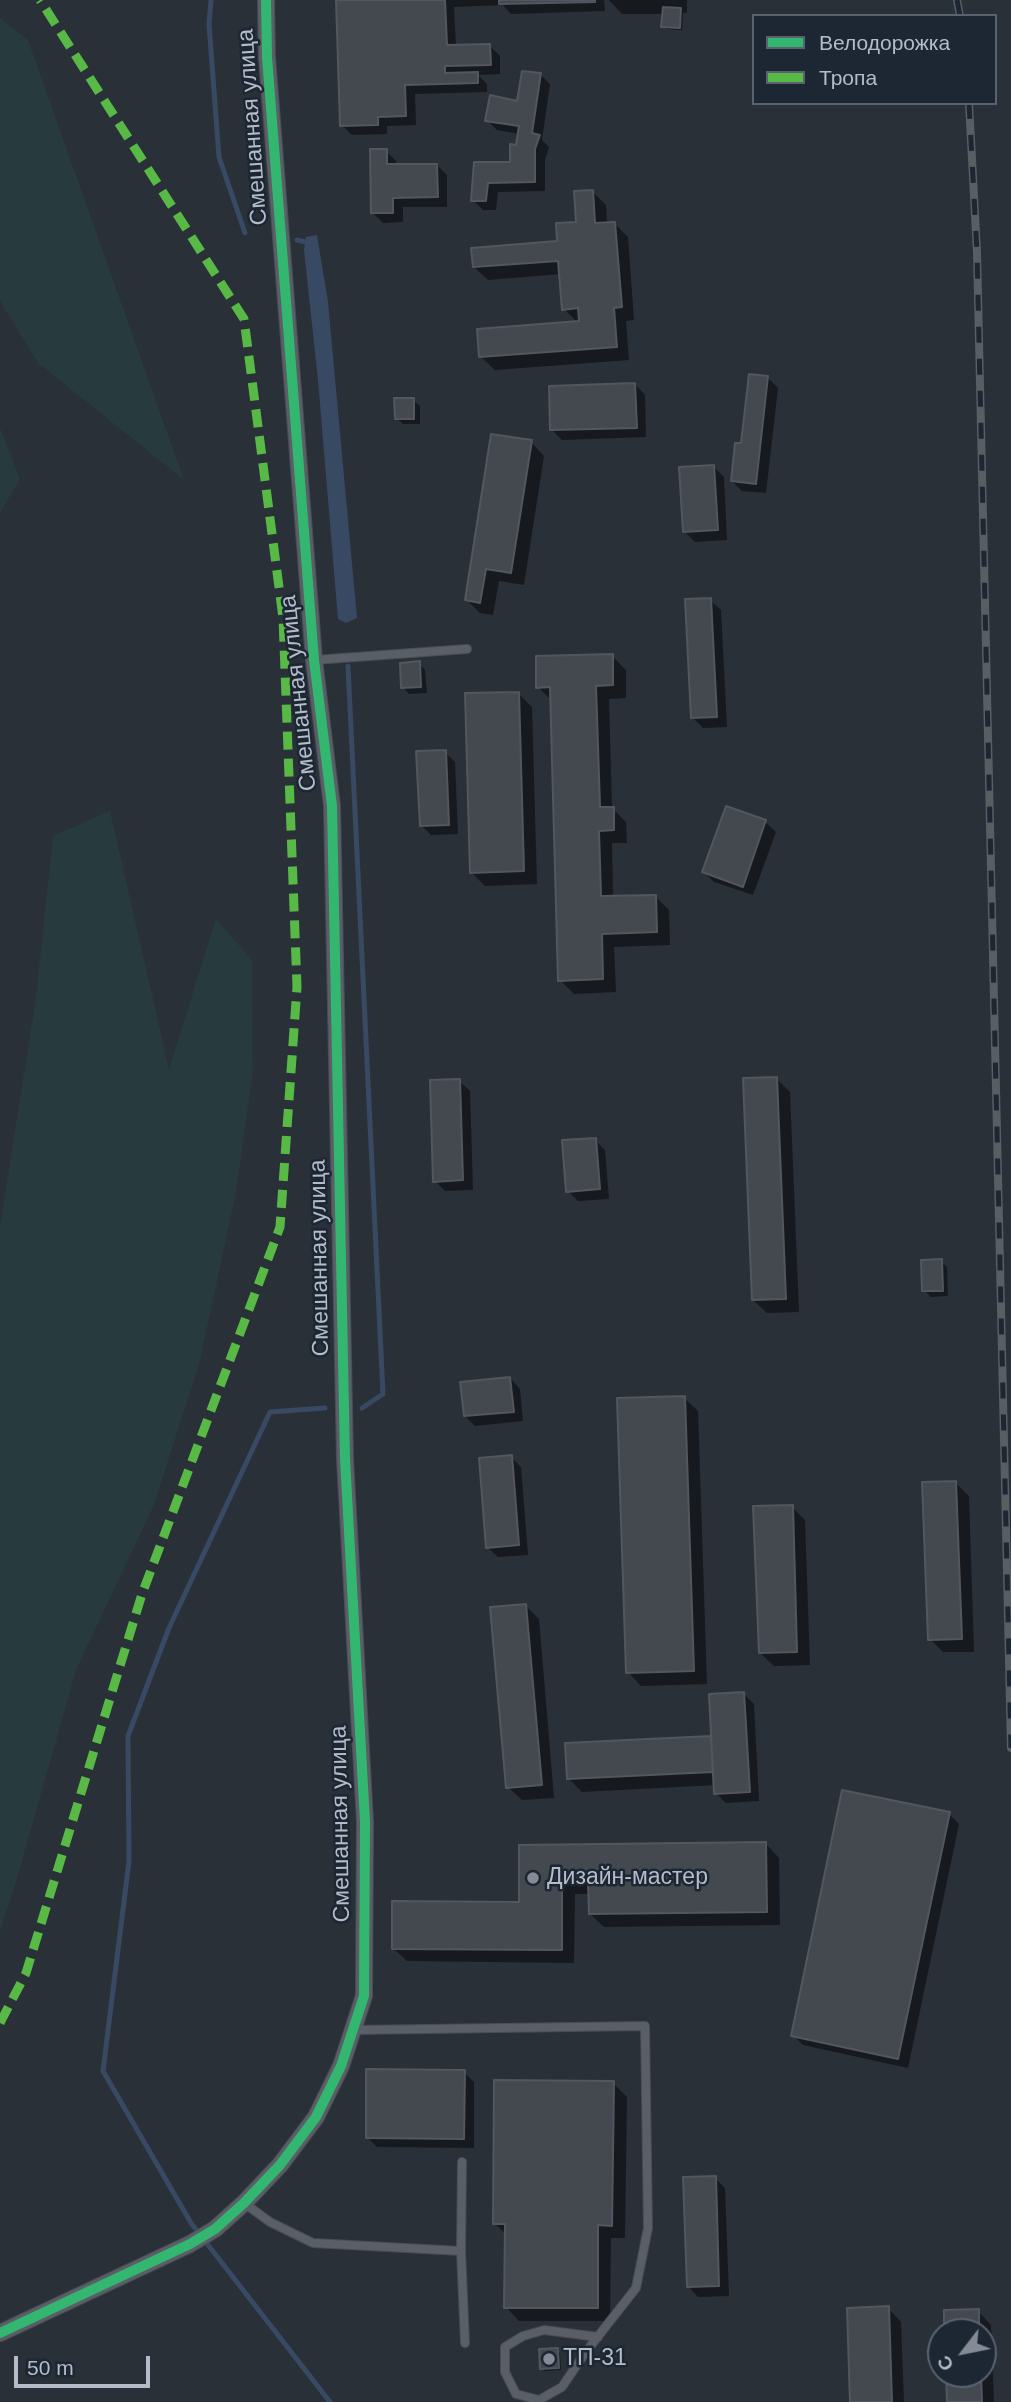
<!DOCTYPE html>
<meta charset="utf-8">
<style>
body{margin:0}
#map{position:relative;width:1011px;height:2402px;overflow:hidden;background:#2a3038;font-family:Helvetica,sans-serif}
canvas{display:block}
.legend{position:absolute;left:752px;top:14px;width:245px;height:91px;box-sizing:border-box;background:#1d2633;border:2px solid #59626f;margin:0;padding:9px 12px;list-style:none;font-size:21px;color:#b4bcc9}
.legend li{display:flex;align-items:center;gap:14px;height:35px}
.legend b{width:35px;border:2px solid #59626f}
.north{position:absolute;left:927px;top:2318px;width:70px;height:70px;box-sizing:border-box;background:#1d2633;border:2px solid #59626f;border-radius:50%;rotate:238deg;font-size:19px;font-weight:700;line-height:28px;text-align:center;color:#b4bcc9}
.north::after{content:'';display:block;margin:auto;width:24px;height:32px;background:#848b96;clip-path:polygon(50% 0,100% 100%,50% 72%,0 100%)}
.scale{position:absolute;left:14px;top:2356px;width:136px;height:32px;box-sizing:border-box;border:4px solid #b4bcc9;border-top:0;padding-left:9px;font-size:21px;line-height:24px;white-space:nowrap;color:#b4bcc9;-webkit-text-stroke:5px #1d2633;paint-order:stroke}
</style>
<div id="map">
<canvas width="1011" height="2402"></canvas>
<ul class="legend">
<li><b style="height:9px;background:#33b770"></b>Велодорожка</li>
<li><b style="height:9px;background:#58b947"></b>Тропа</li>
</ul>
<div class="north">С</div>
<div class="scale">50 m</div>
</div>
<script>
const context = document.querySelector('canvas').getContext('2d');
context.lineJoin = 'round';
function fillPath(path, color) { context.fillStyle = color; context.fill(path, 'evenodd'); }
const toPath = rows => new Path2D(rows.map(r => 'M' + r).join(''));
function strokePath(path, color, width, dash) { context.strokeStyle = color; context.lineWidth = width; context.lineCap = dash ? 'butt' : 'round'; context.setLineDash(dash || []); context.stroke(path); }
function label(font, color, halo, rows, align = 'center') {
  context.font = font + ' Helvetica,sans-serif'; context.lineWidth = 5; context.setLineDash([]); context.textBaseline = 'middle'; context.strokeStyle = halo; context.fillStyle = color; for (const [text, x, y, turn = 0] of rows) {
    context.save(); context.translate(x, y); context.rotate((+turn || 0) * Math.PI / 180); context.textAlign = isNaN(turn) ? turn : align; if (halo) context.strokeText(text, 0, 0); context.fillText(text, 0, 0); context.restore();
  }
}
fillPath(toPath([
 [0,18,28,40,184,480,38,363,0,301],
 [0,428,20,479,0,513],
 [110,811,169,1069,216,919,252,960,253,1071,236,1192,199,1365,153,1507,76,1670,16,1882,0,1931,0,1226,36,997,53,836]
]), '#273a3e');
fillPath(toPath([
 [317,235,328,302,357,618,346,623,338,619,318,380,304,250,306,237]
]), '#384963');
fillPath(toPath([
 [338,0,604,0,605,11,511,14,503,5,454,7,456,47,490,46,500,56,500,74,478,75,487,84,487,92,415,94,416,125,387,126,387,134,352,135,342,125],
 [609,0,687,0,687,13,683,13,682,30,666,29,663,26,664,14,622,14],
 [540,74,550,84,542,140,549,147,545,160,545,191,498,192,496,210,483,210,473,200,475,164,511,163,519,134,497,130,487,120,518,103],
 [386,151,396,161,396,166,437,165,447,175,447,207,403,207,403,222,383,223,373,213],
 [592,191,606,205,607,224,614,223,628,237,634,320,626,321,629,360,495,370,481,357,578,323,564,309,561,274,488,280,474,267,559,243,578,223],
 [768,378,778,388,766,493,742,491,732,481],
 [635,384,645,395,646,437,562,440,552,430],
 [413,400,420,406,420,424,403,424,396,418],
 [531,442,544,456,524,585,499,581,493,615,480,613,467,600],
 [714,467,724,477,727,540,695,542,684,531],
 [710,600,721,610,727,727,703,728,693,718],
 [612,656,626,670,626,698,609,699,612,808,626,822,627,843,612,843,613,897,655,896,669,910,670,945,614,947,616,992,574,994,560,980,552,701,538,687],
 [419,663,425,670,427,693,409,694,403,687],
 [518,693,532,707,537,884,485,886,471,872],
 [445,752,455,762,458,834,431,835,421,825],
 [727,808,765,822,776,832,753,895,714,882,704,872],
 [777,1079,790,1092,799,1312,767,1313,753,1300],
 [459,1081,470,1091,473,1190,445,1191,435,1181],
 [595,1140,605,1150,609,1199,578,1201,568,1191],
 [941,1261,947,1267,948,1296,931,1297,924,1290],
 [510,1378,520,1389,523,1421,475,1426,465,1416],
 [684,1398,698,1411,707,1684,641,1686,628,1672],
 [511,1457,521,1467,528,1555,498,1557,487,1547],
 [956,1483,969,1496,974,1652,943,1652,930,1639],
 [792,1507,805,1520,810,1665,774,1666,760,1653],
 [525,1605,539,1619,554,1798,522,1800,508,1787],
 [744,1694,754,1704,759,1801,726,1803,716,1793,716,1785,582,1792,569,1779,567,1745,713,1737],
 [949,1814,959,1824,908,2068,803,2045,793,2035],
 [766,1844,779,1858,780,1925,604,1927,590,1914,590,1894,575,1894,574,1963,407,1961,393,1948,520,1904,521,1847],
 [464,2072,474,2082,474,2148,377,2147,367,2137],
 [613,2083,627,2097,625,2238,611,2238,610,2321,519,2321,506,2307,507,2235,495,2224],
 [715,2178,725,2188,729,2296,698,2297,688,2286],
 [888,2308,901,2322,904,2402,852,2402],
 [978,2311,991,2325,994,2402,948,2402,947,2374,983,2374,983,2332,946,2332],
 [557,2350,560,2353,561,2370,545,2371,542,2369]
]), '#0007');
strokePath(toPath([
 [211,0,209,24,219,157,245,233],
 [297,240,310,243],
 [348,666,383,1394,362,1408],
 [325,1408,270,1412,169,1628,128,1736,129,1861,103,2071,191,2223,330,2402]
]), '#384963', 5);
const building = toPath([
 [336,0,445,0,447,45,490,44,491,65,445,66,445,73,478,72,478,83,405,85,406,116,378,117,378,125,340,126,336,0],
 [499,0,595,0,595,2,499,4,499,0],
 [663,7,681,8,680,28,661,27,663,7],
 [522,71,541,73,532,133,540,135,535,149,535,182,488,183,486,201,471,201,474,162,510,162,510,144,516,145,519,126,485,121,490,95,517,101,522,71],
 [370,149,387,149,387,164,437,164,438,197,393,198,393,213,371,213,370,149],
 [593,190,595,223,615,222,622,307,614,308,617,347,479,357,477,329,579,321,578,308,562,310,558,261,473,267,471,248,557,241,556,223,576,222,574,191,593,190],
 [749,374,768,376,756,484,731,481,735,443,741,443,749,374],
 [635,383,637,428,550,430,549,386,635,383],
 [394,398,414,398,414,419,395,419,394,398],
 [491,434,532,440,511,573,486,569,480,603,465,600,491,434],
 [714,465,718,530,683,532,679,467,714,465],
 [711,598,717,717,691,718,685,599,711,598],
 [613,654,613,685,596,686,600,807,614,807,614,830,599,831,601,896,656,895,657,932,602,934,603,979,558,981,550,687,536,688,536,656,613,654],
 [420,661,421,687,401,688,400,663,420,661],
 [519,692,524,871,470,873,465,693,519,692],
 [446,750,449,825,420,826,416,751,446,750],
 [726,806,766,820,743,887,702,872,726,806],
 [777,1077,786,1299,752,1300,743,1078,777,1077],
 [460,1079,463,1180,433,1182,430,1080,460,1079],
 [596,1138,600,1189,566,1192,562,1140,596,1138],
 [942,1259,943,1291,922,1291,921,1260,942,1259],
 [510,1377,514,1412,464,1416,460,1382,510,1377],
 [685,1396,694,1671,626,1673,617,1398,685,1396],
 [512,1455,519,1545,486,1548,479,1458,512,1455],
 [956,1481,962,1639,928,1640,922,1482,956,1481],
 [793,1505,797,1652,759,1653,753,1506,793,1505],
 [526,1604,542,1785,506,1788,490,1607,526,1604],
 [744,1692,750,1792,714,1794,709,1694,744,1692],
 [711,1736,713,1772,567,1779,565,1743,711,1736],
 [842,1790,950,1812,898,2059,791,2036,842,1790],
 [766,1842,767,1912,589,1914,588,1881,562,1881,562,1950,392,1949,392,1901,519,1902,519,1845,766,1842],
 [366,2069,465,2070,464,2139,366,2138,366,2069],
 [494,2080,614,2081,612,2226,598,2225,598,2308,504,2308,505,2224,493,2224,494,2080],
 [716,2176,719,2286,687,2287,683,2177,716,2176],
 [889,2306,892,2402,850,2402,847,2308,889,2306],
 [979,2309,979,2332,944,2332,944,2310,979,2309],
 [558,2348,559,2368,540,2369,539,2349,558,2348],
 [946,2374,981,2374,982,2402,947,2402,946,2374]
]);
fillPath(building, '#444950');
strokePath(building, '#52575f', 2);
const service = toPath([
 [314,660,467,649],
 [353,2030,645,2026,648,2228,636,2288,585,2353,562,2387,539,2400,516,2394,505,2372,505,2347,523,2336,544,2330,598,2337],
 [244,2203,270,2222,313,2243,461,2251,465,2343],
 [461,2251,462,2162]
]);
const minor = toPath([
 [0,2333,190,2244,215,2229,244,2203,280,2165,316,2117,341,2066,364,1996,365,1822,345,1459,332,806,314,660,267,57,266,0]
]);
strokePath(service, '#484c53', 10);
strokePath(minor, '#484c53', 18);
strokePath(service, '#5a5e66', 8);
strokePath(minor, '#5a5e66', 16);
const rail = toPath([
 [957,0,960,16],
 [969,103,977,252,1011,1748]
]);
strokePath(rail, '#595d64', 8);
strokePath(rail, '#1d2633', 5, [16]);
strokePath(toPath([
 [0,2023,26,1973,142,1594,280,1227,297,987,283,618,244,319,40,0]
]), '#58b947', 9, [18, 9]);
strokePath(toPath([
 [0,2333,190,2244,215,2229,244,2203,280,2165,316,2117,341,2066,364,1996,365,1822,345,1459,332,806,314,660,267,57,266,0]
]), '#33b770', 10);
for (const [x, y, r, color] of [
 [533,1878,7,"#848b96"],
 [549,2359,7,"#848b96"]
]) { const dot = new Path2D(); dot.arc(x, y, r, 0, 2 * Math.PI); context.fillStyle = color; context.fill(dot); strokePath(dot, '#1d2633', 2.5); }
label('23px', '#b4bcc9', '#1d2633', [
 ["Смешанная улица",253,127,-94],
 ["Смешанная улица",299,693,-96],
 ["Смешанная улица",320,1258,-91],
 ["Смешанная улица",341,1824,-91]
]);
label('23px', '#b4bcc9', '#1d2633', [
 ["Дизайн-мастер",547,1878],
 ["ТП-31",563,2359]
], 'left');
</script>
